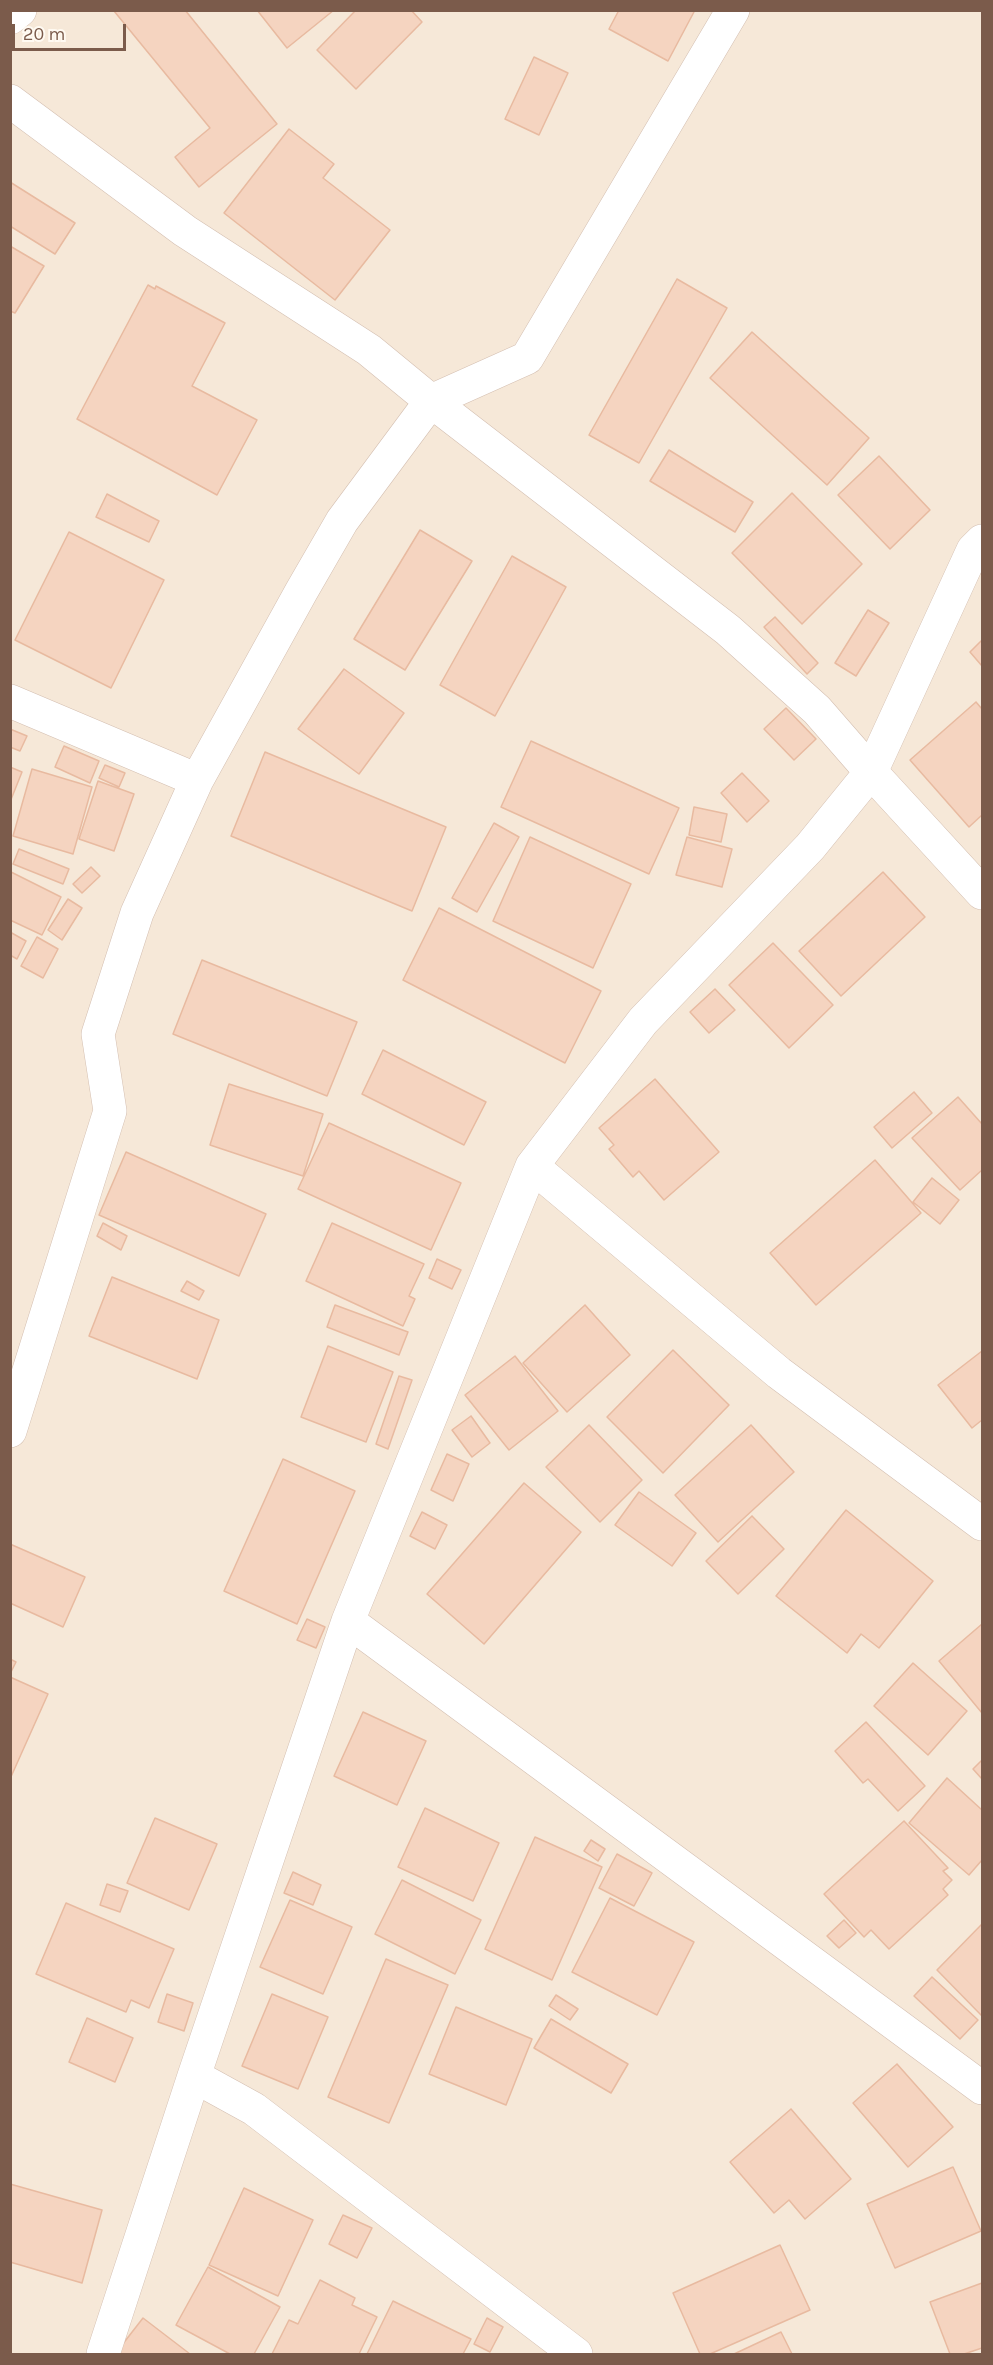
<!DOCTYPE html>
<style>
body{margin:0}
#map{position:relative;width:993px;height:2365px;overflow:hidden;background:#fef6ea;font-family:Karla,sans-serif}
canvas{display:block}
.frame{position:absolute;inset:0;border:12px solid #7b5b4b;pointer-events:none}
.scale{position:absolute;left:12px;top:24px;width:114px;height:27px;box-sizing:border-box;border:3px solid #7b5b4b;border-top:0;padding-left:8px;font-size:18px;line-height:21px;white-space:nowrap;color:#7b5b4b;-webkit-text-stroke:4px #fffaf2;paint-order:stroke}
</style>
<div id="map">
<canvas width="993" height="2365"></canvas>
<div class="frame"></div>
<div class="scale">20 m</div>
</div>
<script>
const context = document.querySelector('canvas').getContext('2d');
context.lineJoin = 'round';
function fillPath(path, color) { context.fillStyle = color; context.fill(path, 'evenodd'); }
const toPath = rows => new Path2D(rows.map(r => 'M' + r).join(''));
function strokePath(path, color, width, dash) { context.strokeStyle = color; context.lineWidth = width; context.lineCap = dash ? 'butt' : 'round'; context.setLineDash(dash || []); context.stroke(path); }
fillPath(toPath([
 [11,11,982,11,982,2354,11,2354]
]), '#f6e8d8');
const building = toPath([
 [185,10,277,124,199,187,175,157,210,128,114,11,185,10],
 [257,10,334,10,287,48,257,10],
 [356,10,411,10,422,22,356,89,317,50,356,10],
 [619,10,695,10,668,61,609,29,619,10],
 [534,57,568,73,539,135,505,119,534,57],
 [289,129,334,164,323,178,390,230,335,300,224,213,289,129],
 [10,182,75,223,55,254,10,226,10,182],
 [10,246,44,266,15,313,10,311,10,246],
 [677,279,727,308,639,463,589,435,677,279],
 [148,285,155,289,156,286,225,323,192,386,257,420,217,495,77,419,148,285],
 [752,332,869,438,827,485,710,378,752,332],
 [669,450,753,502,735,532,650,481,669,450],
 [879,456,930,510,890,549,838,495,879,456],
 [792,493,862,564,802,624,732,553,792,493],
 [107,494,159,521,149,542,96,517,107,494],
 [420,530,472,561,405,670,354,639,420,530],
 [69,532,164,580,111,688,15,640,69,532],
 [512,556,566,587,495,716,440,685,512,556],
 [868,610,889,623,856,676,835,663,868,610],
 [775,617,818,663,807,674,764,627,775,617],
 [982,640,982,666,970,652,982,640],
 [344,669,404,713,359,774,298,729,344,669],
 [976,702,982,709,982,815,969,827,910,760,976,702],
 [786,708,816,739,794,760,764,729,786,708],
 [10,729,27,736,20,751,10,747,10,729],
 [531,741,679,808,649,874,501,807,531,741],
 [64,746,99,761,90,783,55,767,64,746],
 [265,752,446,827,412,911,231,836,265,752],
 [105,765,125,773,119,787,99,778,105,765],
 [10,767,22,772,10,802,10,767],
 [32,769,92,787,73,854,13,836,32,769],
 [742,773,769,801,747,822,721,793,742,773],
 [98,781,134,794,114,851,79,839,98,781],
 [694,807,727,814,721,842,689,835,694,807],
 [494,823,519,837,477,912,452,898,494,823],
 [530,837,631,884,593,968,493,921,530,837],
 [687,837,732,849,722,887,676,875,687,837],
 [19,849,69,869,63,884,13,864,19,849],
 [91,867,100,876,82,893,73,884,91,867],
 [11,872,61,897,42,935,10,920,11,872],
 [883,872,925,917,841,996,799,951,883,872],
 [68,899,82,908,62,940,48,930,68,899],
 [439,908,601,991,565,1063,403,980,439,908],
 [10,932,26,941,17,959,10,955,10,932],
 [37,937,58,949,43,978,21,966,37,937],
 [773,943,833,1005,789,1048,729,985,773,943],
 [202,960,357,1022,327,1096,173,1034,202,960],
 [715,989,735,1010,709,1033,690,1012,715,989],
 [383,1050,486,1102,464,1145,362,1094,383,1050],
 [655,1079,719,1152,664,1200,639,1171,633,1177,609,1149,614,1145,599,1128,655,1079],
 [229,1084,323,1114,303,1176,210,1145,229,1084],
 [914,1092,932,1113,892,1148,874,1127,914,1092],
 [958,1097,982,1124,982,1170,960,1190,912,1138,958,1097],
 [329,1123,461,1183,431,1250,298,1189,329,1123],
 [126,1152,266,1214,239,1276,99,1215,126,1152],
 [875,1160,921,1213,816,1305,770,1253,875,1160],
 [932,1178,959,1200,940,1224,913,1202,932,1178],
 [103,1223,127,1236,121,1250,97,1236,103,1223],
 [332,1223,424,1264,409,1296,415,1299,403,1326,306,1281,332,1223],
 [437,1259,461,1270,452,1289,429,1278,437,1259],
 [112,1277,219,1320,197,1379,89,1336,112,1277],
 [187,1281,204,1291,199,1300,181,1291,187,1281],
 [335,1305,408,1332,399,1355,327,1327,335,1305],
 [585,1305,630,1355,567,1412,523,1363,585,1305],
 [328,1346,393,1372,366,1442,301,1417,328,1346],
 [673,1350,729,1405,663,1473,607,1417,673,1350],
 [982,1351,982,1420,972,1428,938,1385,982,1351],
 [515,1356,558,1411,509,1450,465,1395,515,1356],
 [399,1376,412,1380,388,1449,376,1444,399,1376],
 [471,1416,490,1443,472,1457,452,1430,471,1416],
 [589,1425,642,1480,600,1522,546,1467,589,1425],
 [751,1425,794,1472,718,1542,675,1495,751,1425],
 [447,1454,469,1464,453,1501,431,1490,447,1454],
 [283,1459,355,1491,297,1624,224,1591,283,1459],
 [524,1483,581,1532,484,1644,427,1594,524,1483],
 [639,1492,696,1533,672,1566,615,1525,639,1492],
 [846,1510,933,1581,879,1648,861,1634,847,1653,776,1596,846,1510],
 [422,1512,447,1525,435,1549,410,1536,422,1512],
 [752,1516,784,1549,738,1594,706,1561,752,1516],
 [10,1544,85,1577,63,1627,10,1603,10,1544],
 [307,1619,325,1627,316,1648,297,1640,307,1619],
 [982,1624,982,1713,939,1661,982,1624],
 [10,1659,16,1662,10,1674,10,1659],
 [913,1663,967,1711,928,1755,874,1706,913,1663],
 [10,1677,48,1694,10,1779,10,1677],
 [363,1712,426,1741,397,1805,334,1776,363,1712],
 [866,1722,925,1786,898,1811,868,1779,863,1783,835,1751,866,1722],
 [982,1760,982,1779,973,1769,982,1760],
 [947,1778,982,1810,982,1860,969,1875,909,1823,947,1778],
 [425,1808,499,1843,473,1901,398,1867,425,1808],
 [155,1818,217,1844,189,1910,127,1883,155,1818],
 [904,1821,948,1868,943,1871,952,1880,943,1889,948,1895,889,1949,871,1930,864,1937,824,1894,904,1821],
 [535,1837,602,1867,552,1980,485,1949,535,1837],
 [591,1840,605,1849,598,1861,584,1851,591,1840],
 [617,1854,652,1873,634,1906,599,1888,617,1854],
 [293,1872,321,1885,313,1905,284,1893,293,1872],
 [402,1880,481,1920,455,1974,375,1934,402,1880],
 [107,1884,128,1891,120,1912,100,1905,107,1884],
 [610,1898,694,1942,657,2015,572,1972,610,1898],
 [290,1900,352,1927,323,1994,260,1967,290,1900],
 [66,1903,174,1949,149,2008,131,2000,126,2012,36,1974,66,1903],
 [844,1920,856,1933,839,1948,827,1936,844,1920],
 [982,1924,982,2016,937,1970,982,1924],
 [386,1959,448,1985,389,2123,328,2097,386,1959],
 [932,1977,978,2020,960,2039,914,1996,932,1977],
 [167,1994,193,2003,184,2031,158,2022,167,1994],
 [272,1994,328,2017,298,2089,242,2066,272,1994],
 [556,1995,578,2009,570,2020,549,2006,556,1995],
 [456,2007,532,2039,506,2105,429,2074,456,2007],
 [87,2018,133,2038,115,2082,69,2062,87,2018],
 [551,2019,628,2064,611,2093,534,2048,551,2019],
 [897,2064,953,2127,908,2167,853,2103,897,2064],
 [791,2109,851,2179,805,2219,789,2200,774,2213,730,2162,791,2109],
 [953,2167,981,2231,895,2268,867,2204,953,2167],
 [10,2184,102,2210,82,2283,10,2262,10,2184],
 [244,2188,313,2220,278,2296,209,2265,244,2188],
 [343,2215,372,2228,357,2258,329,2244,343,2215],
 [780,2245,810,2310,710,2354,700,2354,673,2293,780,2245],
 [208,2267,280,2307,254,2354,230,2354,176,2325,208,2267],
 [320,2280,355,2298,352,2305,377,2317,359,2354,272,2354,289,2320,298,2324,320,2280],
 [982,2283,982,2348,964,2354,950,2354,930,2302,982,2283],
 [393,2301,471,2339,463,2354,367,2354,393,2301],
 [143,2318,190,2354,115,2354,143,2318],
 [487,2318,503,2327,490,2352,474,2344,487,2318],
 [781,2332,792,2354,734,2354,781,2332]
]);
fillPath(building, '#f5d4c0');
strokePath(building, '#e8baa0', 1.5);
const street = toPath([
 [10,18,20,10],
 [10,101,185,231,369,350,431,401,527,358,733,10],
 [10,701,197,780],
 [532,1166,779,1373,982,1524],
 [10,1431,110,1111,98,1034,137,913,197,780,301,592,342,521,431,401,728,630,817,710,871,772,982,893],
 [348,1621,982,2088],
 [194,2076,254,2109,576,2354],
 [103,2354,194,2076,348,1621,532,1166,643,1021,810,847,871,772,973,550,982,541]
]);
strokePath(street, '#d4bfb1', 34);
strokePath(street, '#fff', 33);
</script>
